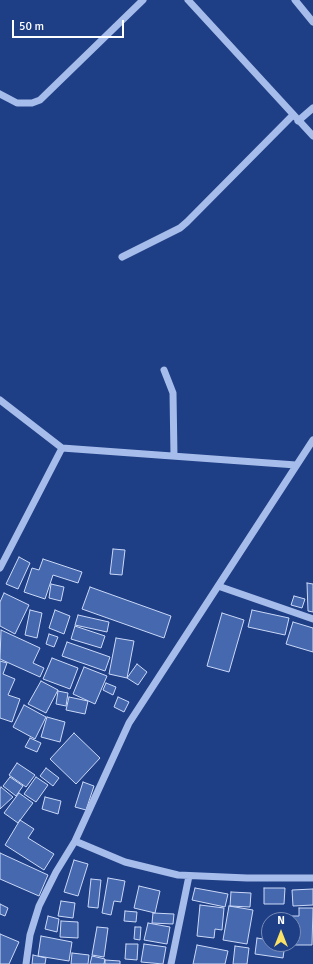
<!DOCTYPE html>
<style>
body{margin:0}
#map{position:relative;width:313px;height:964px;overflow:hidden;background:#1e3e85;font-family:Signika,sans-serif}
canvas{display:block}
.north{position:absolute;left:261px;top:912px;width:40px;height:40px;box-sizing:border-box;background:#1e3e85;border:1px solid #788bb6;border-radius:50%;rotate:0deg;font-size:11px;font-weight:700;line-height:16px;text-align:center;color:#fff}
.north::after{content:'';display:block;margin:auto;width:14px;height:18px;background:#f9e266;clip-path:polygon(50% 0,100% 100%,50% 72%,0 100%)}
.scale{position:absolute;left:12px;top:20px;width:112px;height:18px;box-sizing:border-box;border:2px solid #fff;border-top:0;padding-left:5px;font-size:12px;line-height:14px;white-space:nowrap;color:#fff;-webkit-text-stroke:3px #1e3e85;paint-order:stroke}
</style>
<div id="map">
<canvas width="313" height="964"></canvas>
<div class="north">N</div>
<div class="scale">50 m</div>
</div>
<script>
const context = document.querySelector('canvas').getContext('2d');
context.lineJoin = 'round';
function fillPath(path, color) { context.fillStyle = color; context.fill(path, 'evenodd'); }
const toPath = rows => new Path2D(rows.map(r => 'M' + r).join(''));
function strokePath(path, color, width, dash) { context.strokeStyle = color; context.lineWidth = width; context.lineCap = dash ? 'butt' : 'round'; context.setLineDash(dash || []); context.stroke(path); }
const building = toPath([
 [113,549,125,550,122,575,110,574,113,549],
 [19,557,30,563,18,589,6,584,19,557],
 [43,559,82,572,78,583,53,575,45,599,24,592,32,568,39,570,43,559],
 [307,583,313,584,313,612,308,611,307,583],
 [51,584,64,587,61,601,49,598,51,584],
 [90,587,171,616,164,638,82,609,90,587],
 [4,593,29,605,15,634,0,626,0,602,4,593],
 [294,596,305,599,302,608,291,605,294,596],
 [30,610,42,613,37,638,25,635,30,610],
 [55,610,70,616,64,634,49,628,55,610],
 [252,610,289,618,285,635,248,627,252,610],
 [222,613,244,620,229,672,207,666,222,613],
 [78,615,109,622,107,632,75,625,78,615],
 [293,622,313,628,313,652,286,644,293,622],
 [75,626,105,636,101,648,71,639,75,626],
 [1,630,40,648,33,663,44,668,40,677,0,659,1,630],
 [49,634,58,637,54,647,46,644,49,634],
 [116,638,134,641,127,678,109,674,116,638],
 [67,642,110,657,105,671,62,656,67,642],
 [52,658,78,668,70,689,43,679,52,658],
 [0,661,7,663,3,674,15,679,8,695,20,699,12,722,0,718,0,661],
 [137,664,147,672,138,685,127,678,137,664],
 [84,667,107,676,95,704,73,694,84,667],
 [41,681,58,690,46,713,28,704,41,681],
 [106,683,116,687,113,695,103,690,106,683],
 [58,691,68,693,66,706,56,704,58,691],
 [69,697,88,701,85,714,66,710,69,697],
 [118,697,129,702,124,712,114,707,118,697],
 [24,705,46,717,35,739,13,727,24,705],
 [47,717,65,722,60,742,41,737,47,717],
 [74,733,100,758,76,784,50,759,74,733],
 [30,738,41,743,37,752,25,747,30,738],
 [17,763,35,775,26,787,9,775,17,763],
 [46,768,59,778,53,786,40,776,46,768],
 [10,777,23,786,16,796,3,786,10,777],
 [36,777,48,785,36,802,24,794,36,777],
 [83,782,94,786,86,810,75,807,83,782],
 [1,787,13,797,0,809,0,789,1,787],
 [19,793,33,803,18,823,4,813,19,793],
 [45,797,61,801,58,814,42,809,45,797],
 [20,820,34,829,28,838,54,854,44,870,5,845,20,820],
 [0,853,48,875,39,896,0,879,0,853],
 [74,860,88,864,78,896,64,892,74,860],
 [108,878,125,881,121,902,114,901,111,915,102,913,108,878],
 [91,879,101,880,98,908,88,907,91,879],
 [139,886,160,891,155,913,134,908,139,886],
 [195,888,228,894,225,907,192,900,195,888],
 [264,888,285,888,284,904,264,904,264,888],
 [313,889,313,905,293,906,292,890,313,889],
 [231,892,251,893,250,907,230,906,231,892],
 [61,901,75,903,73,918,58,916,61,901],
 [0,904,8,908,5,916,0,914,0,904],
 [200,905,224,908,222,930,215,929,214,938,197,936,200,905],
 [229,906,253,910,247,944,223,940,229,906],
 [299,908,313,908,312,945,287,945,293,944,293,920,287,920,287,916,299,916,299,908],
 [125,911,137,912,136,922,124,921,125,911],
 [153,913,174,914,173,924,152,923,153,913],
 [48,916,59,919,57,932,45,929,48,916],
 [61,921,78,922,78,938,60,937,61,921],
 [148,923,170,927,167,944,144,940,148,923],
 [97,927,108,928,104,957,92,955,97,927],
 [135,927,141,927,140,940,134,939,135,927],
 [0,934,19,942,9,964,0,964,0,934],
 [41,936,72,942,69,961,38,956,41,936],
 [257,938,269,940,269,944,285,944,283,958,255,954,257,938],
 [126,944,138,944,137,960,125,959,126,944],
 [144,944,166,947,163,964,141,962,144,944],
 [197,945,228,951,225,964,193,964,197,945],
 [235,946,249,948,247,964,233,964,235,946],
 [72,953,89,955,88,964,71,964,72,953],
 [33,955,46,958,45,964,32,964,33,955],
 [92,956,105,959,104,964,90,964,92,956],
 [105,960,120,961,120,964,105,964,105,960]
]);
fillPath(building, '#4668ae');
strokePath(building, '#cbd9f8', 1);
strokePath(toPath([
 [188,0,313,136],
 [295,0,313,22],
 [0,94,17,103,32,103,40,100,143,0],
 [298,121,313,108],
 [122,257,180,228,187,222,293,115],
 [164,370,173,393,174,456],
 [0,400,62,448,296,465],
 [0,568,62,448],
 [218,586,313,619],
 [75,841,125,862,178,875,247,878,313,878],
 [26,964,30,935,39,906,56,872,75,841,129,723,313,440],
 [171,964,189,876]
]), '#a6bcea', 7);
</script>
